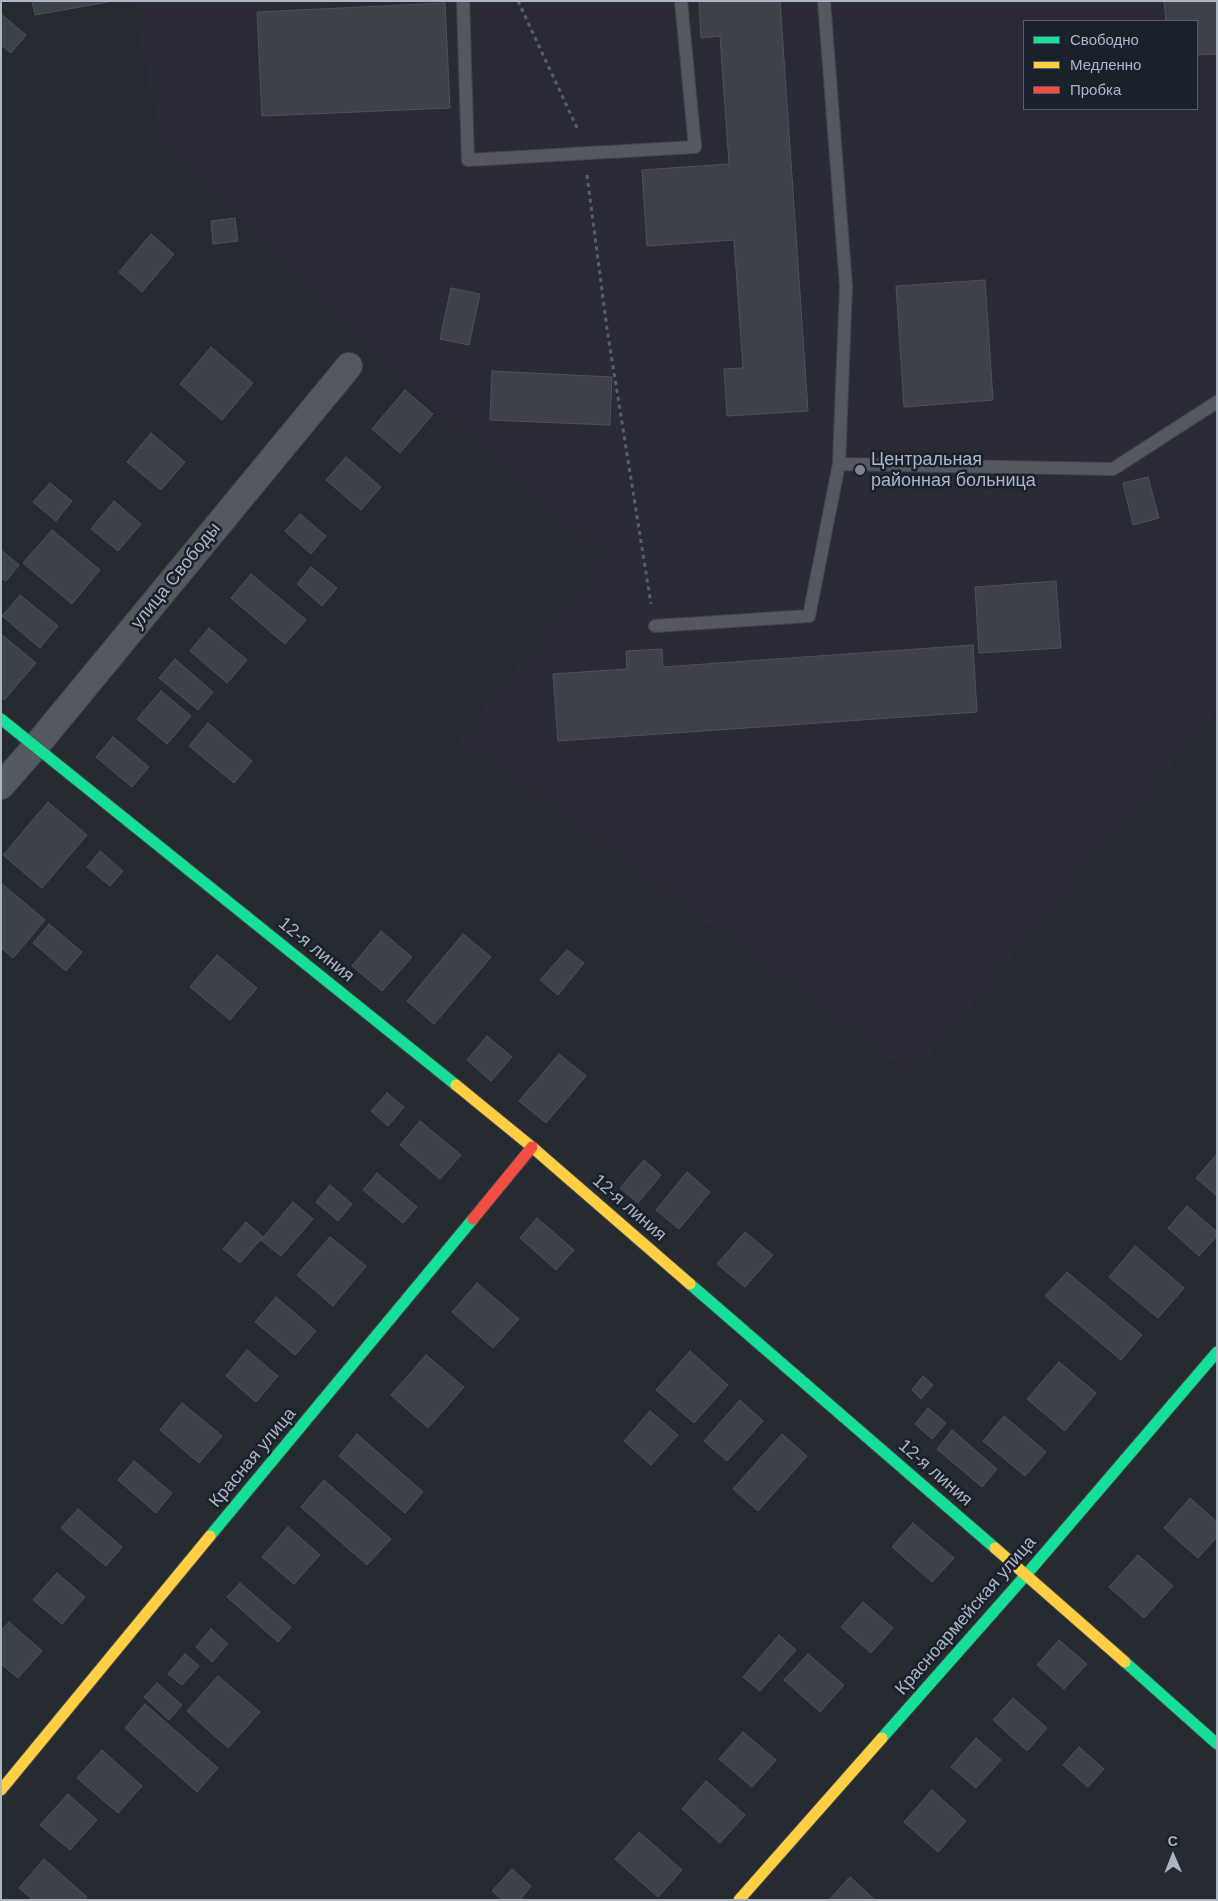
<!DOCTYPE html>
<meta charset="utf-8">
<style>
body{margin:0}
#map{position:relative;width:1218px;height:1901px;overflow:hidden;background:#252b31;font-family:Helvetica,sans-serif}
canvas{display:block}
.frame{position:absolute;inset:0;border:2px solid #adb6c4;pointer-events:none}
.legend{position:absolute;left:1023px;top:20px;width:175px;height:90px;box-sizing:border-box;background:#18212c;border:1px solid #545d69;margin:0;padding:6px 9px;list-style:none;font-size:15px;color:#adb6c4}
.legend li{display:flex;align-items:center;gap:10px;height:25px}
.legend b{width:25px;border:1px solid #545d69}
.north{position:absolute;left:1148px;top:1831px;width:50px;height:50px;-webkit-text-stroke:4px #18212c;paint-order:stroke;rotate:359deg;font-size:14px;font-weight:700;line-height:20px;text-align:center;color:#adb6c4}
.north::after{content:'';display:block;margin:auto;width:18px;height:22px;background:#adb6c4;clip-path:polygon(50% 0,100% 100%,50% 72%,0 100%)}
</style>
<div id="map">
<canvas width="1218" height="1901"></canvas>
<div class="frame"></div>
<ul class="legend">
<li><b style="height:6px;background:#16e098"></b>Свободно</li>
<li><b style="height:6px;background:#ffcf43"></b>Медленно</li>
<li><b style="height:6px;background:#f24e42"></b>Пробка</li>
</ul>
<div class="north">С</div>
</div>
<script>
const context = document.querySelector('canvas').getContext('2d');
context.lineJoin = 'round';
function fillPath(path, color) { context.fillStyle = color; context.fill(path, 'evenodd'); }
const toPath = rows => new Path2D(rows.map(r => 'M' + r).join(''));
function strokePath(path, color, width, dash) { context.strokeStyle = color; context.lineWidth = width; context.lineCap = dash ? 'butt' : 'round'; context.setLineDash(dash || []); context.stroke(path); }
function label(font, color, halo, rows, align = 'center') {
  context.font = font + ' Helvetica,sans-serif'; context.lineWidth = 5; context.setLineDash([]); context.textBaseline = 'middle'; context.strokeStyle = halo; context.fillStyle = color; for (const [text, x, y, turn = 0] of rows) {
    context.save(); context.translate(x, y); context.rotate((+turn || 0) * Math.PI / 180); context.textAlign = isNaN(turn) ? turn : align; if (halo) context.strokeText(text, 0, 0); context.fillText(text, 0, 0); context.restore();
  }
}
fillPath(toPath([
 [132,1,1217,1,1217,711,913,1076,458,740,602,557,386,368,160,135],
 [1024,21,1197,21,1197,109,1024,109]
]), '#2b2b38');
const building = toPath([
 [32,1,114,1,35,15,32,1],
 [699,1,780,1,808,411,727,416,724,369,743,368,734,240,647,246,642,170,729,164,720,36,701,38,699,1],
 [1164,1,1217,1,1217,54,1197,55,1197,21,1166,21,1164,1],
 [445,3,450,108,262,116,257,12,445,3],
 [1,14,26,35,11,53,1,45,1,14],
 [235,218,238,241,213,244,211,221,235,218],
 [151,234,174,254,142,292,119,272,151,234],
 [985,280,993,400,904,407,896,286,985,280],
 [451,288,480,294,469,345,440,339,451,288],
 [211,347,253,383,222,420,180,384,211,347],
 [492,371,612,377,610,425,490,420,492,371],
 [405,390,433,414,400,453,372,429,405,390],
 [151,433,185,462,161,490,127,462,151,433],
 [346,457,381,487,361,510,326,480,346,457],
 [1148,477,1159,518,1133,525,1123,483,1148,477],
 [50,483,72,501,56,521,33,502,50,483],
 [114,501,141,524,118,551,91,529,114,501],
 [300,514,326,536,311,554,285,531,300,514],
 [52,530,100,570,72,604,23,563,52,530],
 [1,550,19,565,6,581,1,578,1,550],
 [311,567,337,588,322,606,297,584,311,567],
 [251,574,306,620,285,644,231,598,251,574],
 [1056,581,1061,648,979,653,975,587,1056,581],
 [20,595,58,626,40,648,2,616,20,595],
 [209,628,247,660,227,683,190,651,209,628],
 [1,634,36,663,4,700,1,698,1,634],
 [973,645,977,712,558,741,553,674,627,669,626,651,662,649,663,667,973,645],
 [175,659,213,692,198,710,159,678,175,659],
 [161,691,191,716,167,744,137,719,161,691],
 [208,723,252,761,234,783,189,746,208,723],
 [113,737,149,767,132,787,96,757,113,737],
 [48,802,87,835,42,888,3,855,48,802],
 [100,851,123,871,110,886,87,867,100,851],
 [1,883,45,920,13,958,1,948,1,883],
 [49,924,82,952,66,971,33,943,49,924],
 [381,931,412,957,382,991,352,966,381,931],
 [463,934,491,957,434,1024,407,1001,463,934],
 [567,950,584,963,558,995,540,980,567,950],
 [217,955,257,988,230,1020,190,987,217,955],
 [487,1036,512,1057,491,1081,467,1060,487,1036],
 [559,1054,586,1076,546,1123,519,1101,559,1054],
 [387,1093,404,1107,388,1126,371,1111,387,1093],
 [420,1121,461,1155,440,1179,400,1145,420,1121],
 [1217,1154,1217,1196,1196,1178,1217,1154],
 [644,1160,661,1175,638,1203,620,1188,644,1160],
 [687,1172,710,1192,679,1229,656,1210,687,1172],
 [377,1173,417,1207,403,1223,363,1190,377,1173],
 [330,1185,352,1204,338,1221,316,1202,330,1185],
 [293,1202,313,1219,281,1256,261,1240,293,1202],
 [1187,1206,1217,1232,1217,1236,1199,1256,1168,1228,1187,1206],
 [537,1218,574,1250,556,1270,520,1238,537,1218],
 [246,1222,263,1237,240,1263,223,1249,246,1222],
 [745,1232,773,1255,745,1287,717,1264,745,1232],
 [330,1237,366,1266,333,1306,297,1275,330,1237],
 [1135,1246,1184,1288,1158,1318,1109,1277,1135,1246],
 [1067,1272,1142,1335,1121,1360,1045,1296,1067,1272],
 [477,1283,519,1319,493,1348,452,1312,477,1283],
 [276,1297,316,1331,295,1355,255,1322,276,1297],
 [247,1350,278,1376,256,1402,226,1376,247,1350],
 [690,1351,728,1385,694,1423,656,1390,690,1351],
 [426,1355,464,1387,428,1428,391,1395,426,1355],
 [1059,1362,1096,1393,1065,1431,1027,1399,1059,1362],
 [923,1376,933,1385,921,1399,912,1390,923,1376],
 [740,1400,763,1421,727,1461,704,1441,740,1400],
 [182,1403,222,1436,199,1463,160,1430,182,1403],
 [928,1408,946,1423,932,1439,915,1424,928,1408],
 [650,1411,678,1435,651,1465,624,1441,650,1411],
 [1004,1416,1046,1452,1025,1476,983,1441,1004,1416],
 [952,1430,997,1469,982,1487,937,1449,952,1430],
 [357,1434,423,1492,405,1513,339,1456,357,1434],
 [782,1434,807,1456,758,1511,733,1489,782,1434],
 [134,1461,172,1493,156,1513,118,1480,134,1461],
 [324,1480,391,1539,367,1565,301,1507,324,1480],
 [1190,1498,1217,1522,1217,1537,1198,1558,1164,1528,1190,1498],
 [78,1509,122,1547,106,1566,61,1528,78,1509],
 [913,1523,954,1558,932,1582,892,1547,913,1523],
 [288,1527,320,1555,294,1584,262,1557,288,1527],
 [1138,1555,1173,1586,1144,1618,1109,1587,1138,1555],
 [57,1573,85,1597,62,1624,33,1600,57,1573],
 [240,1583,291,1627,278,1642,227,1597,240,1583],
 [863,1602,893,1628,871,1653,841,1627,863,1602],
 [9,1622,42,1651,18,1678,1,1664,1,1631,9,1622],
 [211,1629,228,1644,212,1662,196,1647,211,1629],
 [779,1635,796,1650,760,1691,743,1677,779,1635],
 [1059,1640,1087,1664,1064,1689,1037,1665,1059,1640],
 [185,1654,199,1666,182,1685,168,1674,185,1654],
 [808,1654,844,1685,820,1712,784,1680,808,1654],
 [218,1676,260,1712,228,1748,187,1711,218,1676],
 [157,1683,182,1705,169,1720,144,1697,157,1683],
 [1013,1698,1047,1728,1027,1751,993,1720,1013,1698],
 [145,1704,218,1768,197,1792,125,1728,145,1704],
 [743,1732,776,1760,752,1787,719,1759,743,1732],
 [976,1738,1001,1760,976,1788,951,1767,976,1738],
 [1079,1747,1104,1769,1088,1787,1063,1765,1079,1747],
 [102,1750,142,1786,118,1813,77,1778,102,1750],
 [706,1781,745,1815,720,1843,682,1809,706,1781],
 [932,1790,966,1821,938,1852,904,1822,932,1790],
 [68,1794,97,1820,70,1850,40,1825,68,1794],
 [639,1832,682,1870,658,1897,615,1859,639,1832],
 [44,1859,87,1897,85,1900,33,1900,19,1888,44,1859],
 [512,1869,531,1886,520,1900,503,1900,492,1891,512,1869],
 [850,1877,875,1900,829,1900,850,1877]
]);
fillPath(building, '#3c4248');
strokePath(building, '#4c525a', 1);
const lane = toPath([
 [463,1,468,160,695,147,681,1],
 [824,1,846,286,839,464,1113,469,1217,402],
 [655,626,809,616,839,464]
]);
const street = toPath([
 [1,786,36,746,349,366]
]);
const fast = toPath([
 [1,719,456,1085],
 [690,1284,995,1548],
 [210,1536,473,1219],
 [1125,1662,1217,1744],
 [882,1738,1026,1575,1217,1352]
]);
const slow = toPath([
 [456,1085,532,1147,690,1284],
 [995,1548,1125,1662],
 [1,1790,210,1536],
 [739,1900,882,1738]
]);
const jam = toPath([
 [473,1219,532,1147]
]);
strokePath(lane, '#42474c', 14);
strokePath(street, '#42474c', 28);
strokePath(fast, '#42474c', 13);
strokePath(slow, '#42474c', 13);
strokePath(jam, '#42474c', 13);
strokePath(toPath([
 [518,1,578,130],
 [587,175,607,329,651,604]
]), '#585e64', 3, [4, 4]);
strokePath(lane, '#545960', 12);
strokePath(street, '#545960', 26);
strokePath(fast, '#16e098', 11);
strokePath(slow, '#ffcf43', 11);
strokePath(jam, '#f24e42', 11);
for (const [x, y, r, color] of [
 [860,470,6,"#7d8591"]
]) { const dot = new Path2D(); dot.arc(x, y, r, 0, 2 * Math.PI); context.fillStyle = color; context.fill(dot); strokePath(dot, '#18212c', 2); }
label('18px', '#adb6c4', '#18212c', [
 ["Центральная",871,460],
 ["районная больница",871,481]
], 'left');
label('18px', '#adb6c4', '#18212c', [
 ["улица Свободы",176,576,-51],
 ["12-я линия",316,950,39],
 ["12-я линия",629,1208,41],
 ["Красная улица",253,1458,-50],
 ["12-я линия",935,1473,41],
 ["Красноармейская улица",966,1616,-49]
]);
</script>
